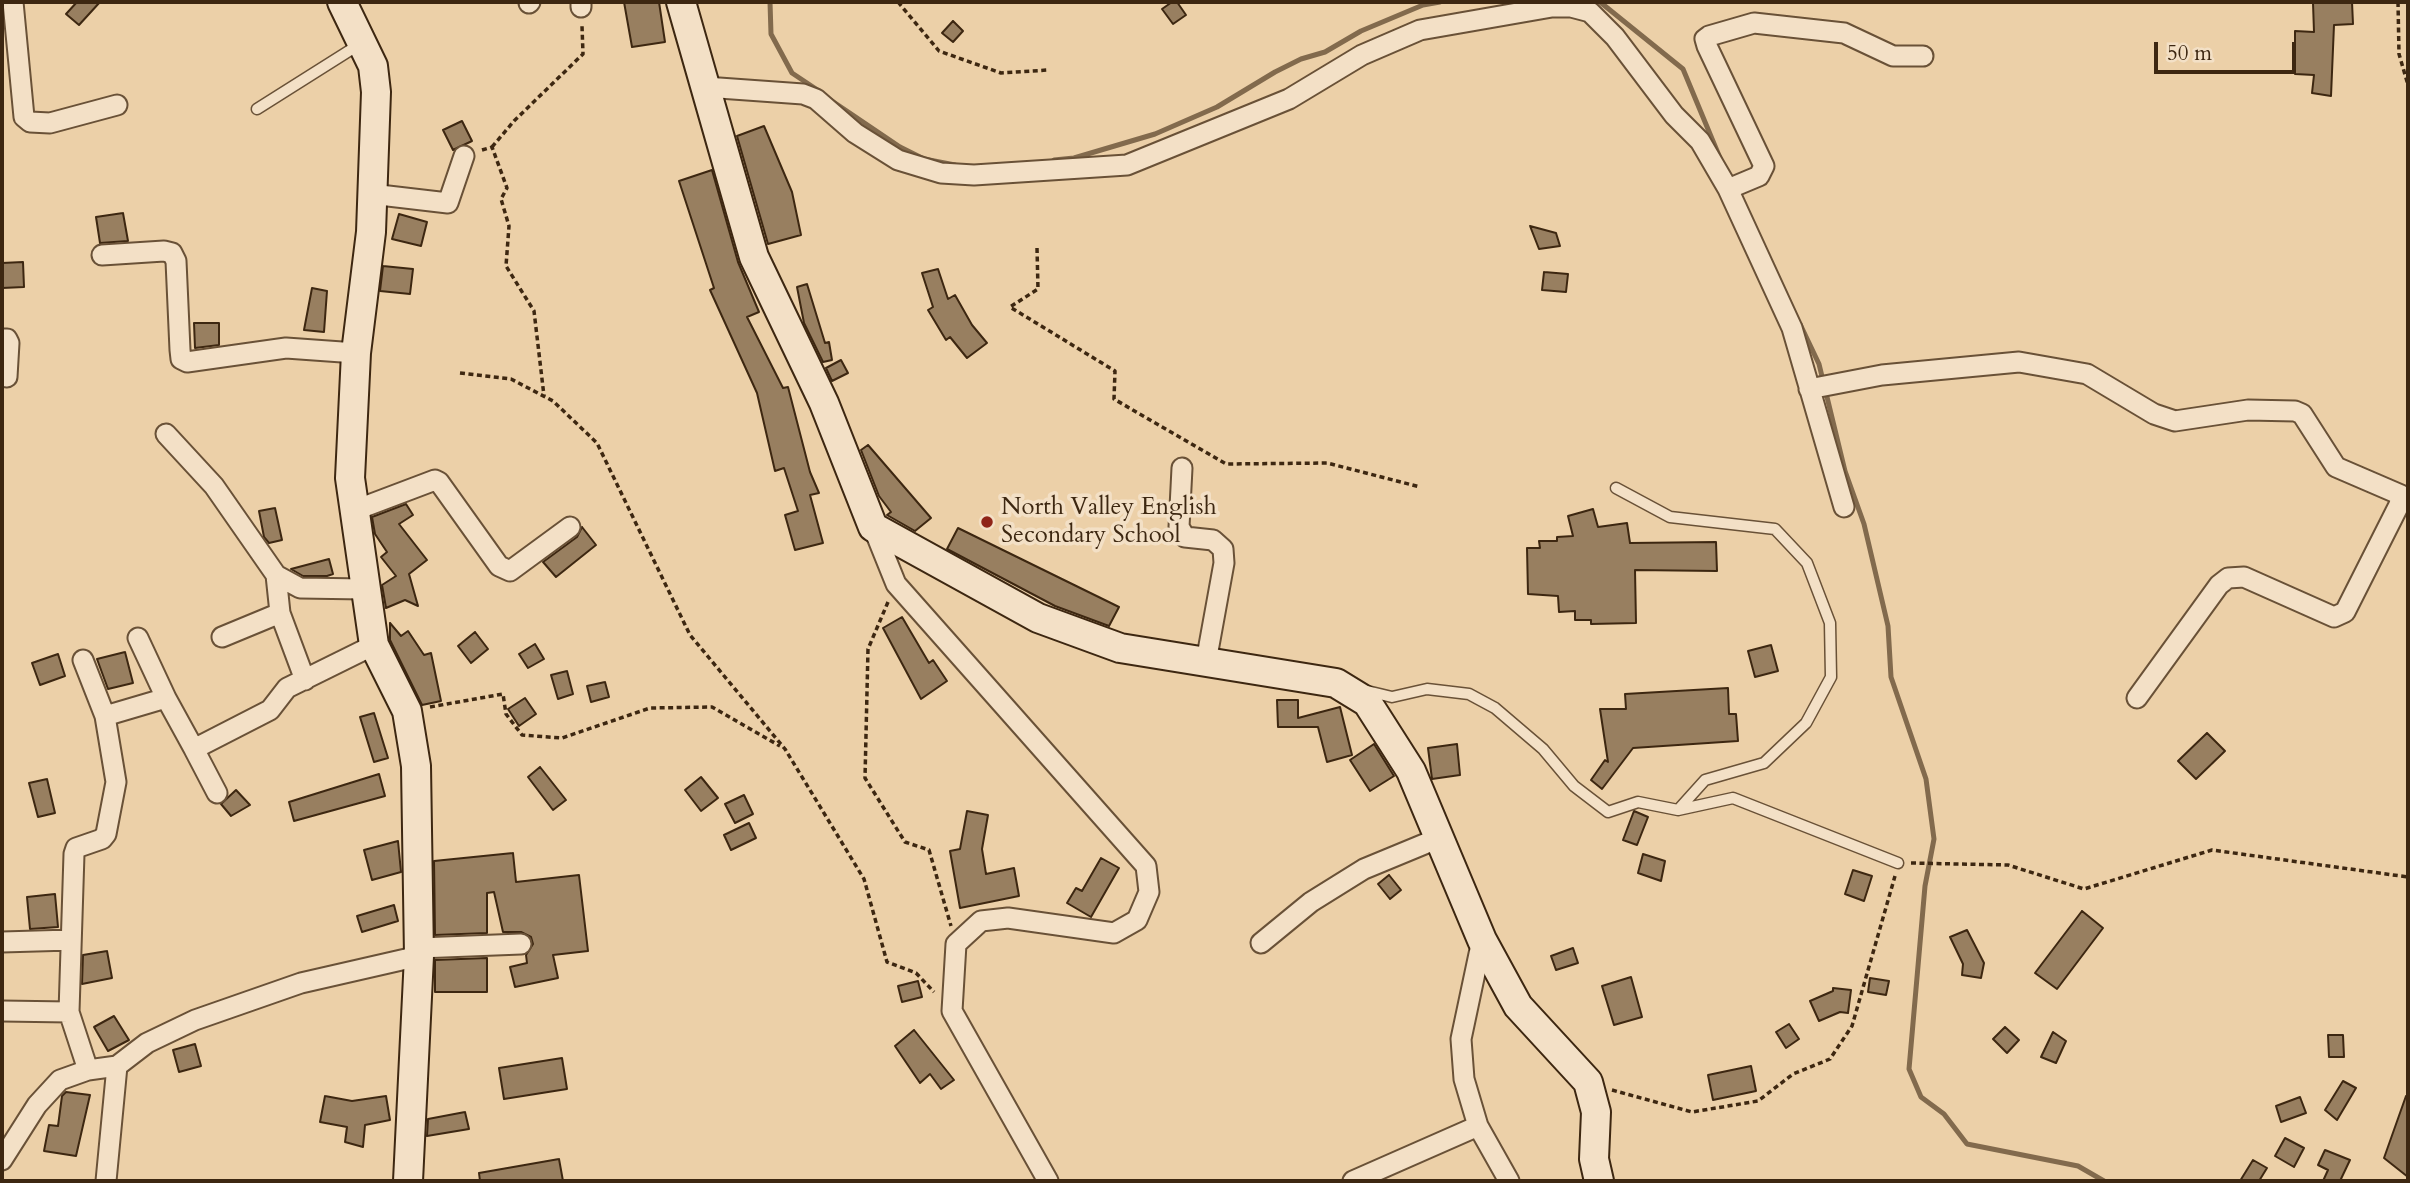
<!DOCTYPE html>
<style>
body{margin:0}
#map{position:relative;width:2410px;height:1183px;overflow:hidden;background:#ecd0a8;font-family:Cardo,serif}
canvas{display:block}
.frame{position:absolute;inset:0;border:4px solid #3d2711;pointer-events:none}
.scale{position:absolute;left:2154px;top:42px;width:142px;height:32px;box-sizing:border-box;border:4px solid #3d2711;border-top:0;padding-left:9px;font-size:21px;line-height:24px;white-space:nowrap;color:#3d2711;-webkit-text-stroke:5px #f3e0c6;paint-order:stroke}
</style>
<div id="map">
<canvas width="2410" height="1183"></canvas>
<div class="frame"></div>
<div class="scale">50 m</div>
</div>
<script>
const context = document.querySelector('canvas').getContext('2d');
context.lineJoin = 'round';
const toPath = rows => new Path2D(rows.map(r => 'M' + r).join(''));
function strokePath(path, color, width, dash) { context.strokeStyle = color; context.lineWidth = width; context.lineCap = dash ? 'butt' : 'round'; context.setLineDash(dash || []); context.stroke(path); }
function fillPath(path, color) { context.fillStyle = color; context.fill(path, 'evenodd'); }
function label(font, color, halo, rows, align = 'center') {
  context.font = font + ' Cardo,serif'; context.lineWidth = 7; context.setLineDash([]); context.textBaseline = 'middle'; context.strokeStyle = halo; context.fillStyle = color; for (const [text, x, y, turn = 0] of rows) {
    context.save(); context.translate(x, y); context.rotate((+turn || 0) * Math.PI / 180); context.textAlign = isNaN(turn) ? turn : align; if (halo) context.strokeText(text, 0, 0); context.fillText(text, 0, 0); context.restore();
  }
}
strokePath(toPath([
 [770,2,771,34,792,73,819,91],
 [1600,2,1683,69,1720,158],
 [829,99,900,147,924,159,955,165],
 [1054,160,1074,158,1155,134,1217,107,1275,72,1301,59,1325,52,1361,31,1423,5,1440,2],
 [1800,324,1819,364,1845,471,1864,524,1888,626,1891,677,1926,779,1934,839,1925,886,1909,1069,1921,1097,1944,1114,1967,1144,2078,1166,2104,1181]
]), '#826a4d', 5);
const building = toPath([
 [77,2,100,2,79,25,66,14,77,2],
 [624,2,659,2,665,42,632,47,624,2],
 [1172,2,1177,2,1186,15,1173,24,1162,9,1172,2],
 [2352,2,2353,24,2334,25,2331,96,2312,93,2314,75,2295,74,2295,31,2314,32,2313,3,2352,2],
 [953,21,963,31,953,42,942,33,953,21],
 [462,121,472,141,453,150,443,130,462,121],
 [764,126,792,192,801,235,768,244,737,136,764,126],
 [712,170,738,262,759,312,747,317,783,388,788,387,810,472,819,493,810,495,823,543,795,550,785,515,798,511,784,468,775,471,757,393,710,290,714,288,679,181,712,170],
 [123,213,128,241,100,243,96,217,123,213],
 [399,214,427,222,421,246,392,239,399,214],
 [1530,226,1556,233,1560,246,1539,249,1530,226],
 [23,262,24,287,2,288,2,263,23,262],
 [383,266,413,269,410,294,380,291,383,266],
 [938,269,948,299,955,295,972,325,987,343,967,358,950,337,946,340,928,310,933,307,922,273,938,269],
 [1544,272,1568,274,1566,292,1542,290,1544,272],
 [807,284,825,343,829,342,832,360,823,362,804,323,797,287,807,284],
 [312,288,327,291,324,332,304,330,312,288],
 [194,323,219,323,219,345,195,348,194,323],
 [841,360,848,373,832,381,826,368,841,360],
 [868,445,931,518,915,531,887,515,891,512,879,496,861,450,868,445],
 [406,504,413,515,399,524,427,560,409,574,418,606,405,600,386,608,382,585,396,576,381,557,387,552,375,534,372,517,406,504],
 [275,508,282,540,269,543,264,537,259,511,275,508],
 [1593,509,1598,527,1627,523,1630,543,1716,542,1717,571,1635,570,1636,623,1591,624,1591,620,1575,620,1575,611,1559,612,1558,596,1528,594,1527,548,1540,548,1539,541,1557,541,1557,537,1573,536,1568,516,1593,509],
 [582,527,596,545,556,577,543,562,577,537,582,527],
 [958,528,1119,607,1109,626,1055,606,947,549,958,528],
 [329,559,333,574,327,576,303,576,291,569,329,559],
 [902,617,929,663,933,660,947,681,921,699,883,628,902,617],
 [390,623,401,636,408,631,424,655,431,653,441,701,422,705,390,640,390,623],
 [475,632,488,649,471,663,458,646,475,632],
 [535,644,544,659,528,668,519,654,535,644],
 [1771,645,1778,671,1755,677,1748,651,1771,645],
 [125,652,133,683,108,689,97,659,125,652],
 [58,654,65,676,40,685,32,663,58,654],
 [567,671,573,694,558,699,551,675,567,671],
 [605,682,609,697,591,702,587,686,605,682],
 [1728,688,1729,714,1736,714,1738,741,1633,748,1602,789,1591,780,1605,760,1608,762,1600,709,1626,709,1625,694,1728,688],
 [525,698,536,714,519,726,508,709,525,698],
 [1277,700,1298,700,1298,718,1340,707,1352,755,1327,762,1318,727,1278,727,1277,700],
 [374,713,388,758,374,762,360,717,374,713],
 [2207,733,2225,751,2196,779,2178,761,2207,733],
 [1374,744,1394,776,1370,791,1350,760,1374,744],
 [1457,744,1460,775,1432,779,1428,748,1457,744],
 [540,767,566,800,553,810,528,777,540,767],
 [379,774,385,796,294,821,289,802,379,774],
 [701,777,718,798,701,811,685,790,701,777],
 [47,779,55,813,38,817,29,783,47,779],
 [236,790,250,805,231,816,221,804,236,790],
 [744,795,753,814,735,823,725,804,744,795],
 [967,811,988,815,982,849,986,874,1014,868,1019,896,960,908,950,851,960,849,967,811],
 [1634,811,1648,817,1637,845,1623,840,1634,811],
 [749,823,756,838,731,850,724,835,749,823],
 [398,841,401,872,372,880,364,850,398,841],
 [513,853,516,882,579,875,588,951,553,955,558,978,515,987,510,967,527,963,526,955,533,944,531,937,521,932,503,932,494,892,487,893,487,933,435,935,434,861,513,853],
 [1643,854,1665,861,1661,881,1638,873,1643,854],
 [1101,858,1119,868,1091,917,1067,903,1076,888,1082,891,1101,858],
 [1853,870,1872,876,1864,901,1845,894,1853,870],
 [1389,875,1401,890,1390,899,1378,884,1389,875],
 [55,894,58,927,30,929,27,897,55,894],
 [394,905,398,921,362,932,357,916,394,905],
 [2082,911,2103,928,2057,989,2035,973,2082,911],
 [1967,930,1984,963,1981,978,1962,975,1963,964,1950,937,1967,930],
 [1573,948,1578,963,1556,970,1551,956,1573,948],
 [107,951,112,978,82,984,83,955,107,951],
 [487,958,487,992,435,992,435,960,487,958],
 [1631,977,1642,1017,1614,1025,1602,986,1631,977],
 [1870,978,1889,981,1886,995,1868,992,1870,978],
 [918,981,922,997,902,1002,898,986,918,981],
 [1833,988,1851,990,1848,1013,1840,1012,1819,1021,1810,1001,1833,991,1833,988],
 [114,1016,129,1040,108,1051,94,1027,114,1016],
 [1789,1024,1799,1039,1786,1048,1776,1032,1789,1024],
 [2005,1027,2019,1040,2007,1053,1993,1039,2005,1027],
 [914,1030,954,1080,941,1089,930,1074,920,1083,895,1046,914,1030],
 [2053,1032,2066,1041,2056,1063,2041,1057,2053,1032],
 [2328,1035,2343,1035,2344,1057,2329,1057,2328,1035],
 [195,1044,201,1066,179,1072,173,1050,195,1044],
 [562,1058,567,1089,504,1099,499,1068,562,1058],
 [1751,1066,1756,1091,1713,1100,1708,1075,1751,1066],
 [2343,1081,2356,1088,2337,1120,2325,1110,2343,1081],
 [66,1092,90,1095,76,1156,44,1151,49,1125,58,1126,62,1096,66,1092],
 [325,1096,352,1101,386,1096,390,1120,365,1125,363,1147,345,1142,347,1127,320,1122,325,1096],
 [2406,1096,2408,1096,2408,1177,2384,1158,2406,1096],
 [2300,1097,2306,1113,2281,1122,2276,1106,2300,1097],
 [465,1112,469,1129,427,1136,428,1119,465,1112],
 [2285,1138,2304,1148,2294,1167,2275,1156,2285,1138],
 [2325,1150,2350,1160,2340,1181,2323,1181,2328,1170,2318,1165,2325,1150],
 [559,1159,563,1181,480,1181,479,1173,559,1159],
 [2253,1160,2267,1168,2259,1181,2240,1181,2253,1160]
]);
fillPath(building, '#987f60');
strokePath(building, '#3d2711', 2);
const lane = toPath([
 [257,109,360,44],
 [1616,488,1670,517,1775,529,1807,563,1830,623,1831,677,1806,723,1764,763,1705,780,1678,810,1733,798,1898,863],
 [1367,691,1392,697,1427,689,1469,694,1495,708,1543,749,1574,786,1608,812,1638,802,1678,810]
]);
const street = toPath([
 [13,2,24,117,30,122,50,123,117,105],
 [529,3,530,2],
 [581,7,581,2],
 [705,87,803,94,816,99,855,133,898,160,941,173,974,175,1127,165,1289,99,1362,55,1420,30,1552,7,1571,7,1590,12,1615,37,1674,115,1700,141,1728,189,1792,328,1844,507],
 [1728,189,1759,176,1764,166,1707,46,1705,39,1709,36,1754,23,1844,33,1893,56,1923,56],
 [371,194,448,203,464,156],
 [102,255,164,251,172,253,176,261,180,350,181,359,187,362,286,348,356,353],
 [2,339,7,339,9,343,7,377],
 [1809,389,1882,375,2019,362,2087,374,2154,414,2175,421,2248,410,2295,411,2302,414,2336,467,2401,495,2399,505,2345,612,2334,617,2244,577,2228,578,2219,585,2137,698],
 [166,434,214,486,276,575,300,588,364,589],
 [1182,468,1179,527,1185,537,1213,540,1223,549,1224,563,1206,662],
 [353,511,435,480,439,482,499,566,510,571,570,527],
 [873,527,896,584,1146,866,1149,892,1137,920,1114,933,1008,918,981,921,956,944,952,1011,1048,1181],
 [276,575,280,613,305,680],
 [222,637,280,613],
 [138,638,166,698],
 [83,660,105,716],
 [194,749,217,793],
 [1482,940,1461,1039,1464,1079,1478,1126,1509,1181],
 [2,942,71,940],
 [1261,943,1311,902,1364,869,1439,838],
 [419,948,521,944],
 [2,1011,69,1012],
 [88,1070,69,1012,74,854,76,848,102,839,106,834,116,782,105,716,166,698,194,749,270,710,287,688,374,645],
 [2,1160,37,1105,60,1080,88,1070,117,1066],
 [106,1181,117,1066,147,1043,195,1020,301,983,419,956],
 [1353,1181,1478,1126]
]);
const secondary = toPath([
 [342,2,373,66,376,92,371,232,356,353,350,478,374,645,407,711,416,766,419,956,408,1181],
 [681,2,754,257,824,403,873,527,1038,618,1120,648,1336,683,1367,702,1411,771,1482,940,1518,1006,1588,1082,1596,1112,1594,1159,1599,1181]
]);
strokePath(lane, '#695137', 13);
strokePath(street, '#695137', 23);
strokePath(secondary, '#3d2711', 32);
strokePath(toPath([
 [898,2,939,51,1001,73,1048,70],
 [2398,2,2399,54,2408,85],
 [492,147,514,121,583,54,582,26],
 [482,150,492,147,507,188,501,199,509,226,506,266,534,311,544,396],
 [1037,248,1038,289,1010,307,1115,371,1114,399,1226,464,1327,463,1420,487],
 [460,373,511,379,553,401,597,443,690,635,785,749,864,879,887,962,916,973,934,992],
 [888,602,868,649,865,778,905,842,929,850,951,926],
 [430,707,503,694,506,714,522,735,562,738,650,708,712,707,780,746],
 [1911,863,2008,865,2084,889,2212,850,2408,877],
 [1612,1090,1692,1112,1758,1101,1793,1074,1830,1059,1852,1026,1895,876]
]), '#3d2711', 3.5, [5, 3.5]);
strokePath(lane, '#f3e0c6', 10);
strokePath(street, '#f3e0c6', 19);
strokePath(secondary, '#f3e0c6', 28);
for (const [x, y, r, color] of [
 [987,522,7,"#8f2418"]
]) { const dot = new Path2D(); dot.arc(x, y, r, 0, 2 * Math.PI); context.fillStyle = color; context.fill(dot); strokePath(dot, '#f3e0c6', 2.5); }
label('24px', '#3d2711', '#f3e0c6', [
 ["North Valley English",1001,508],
 ["Secondary School",1001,536]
], 'left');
</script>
